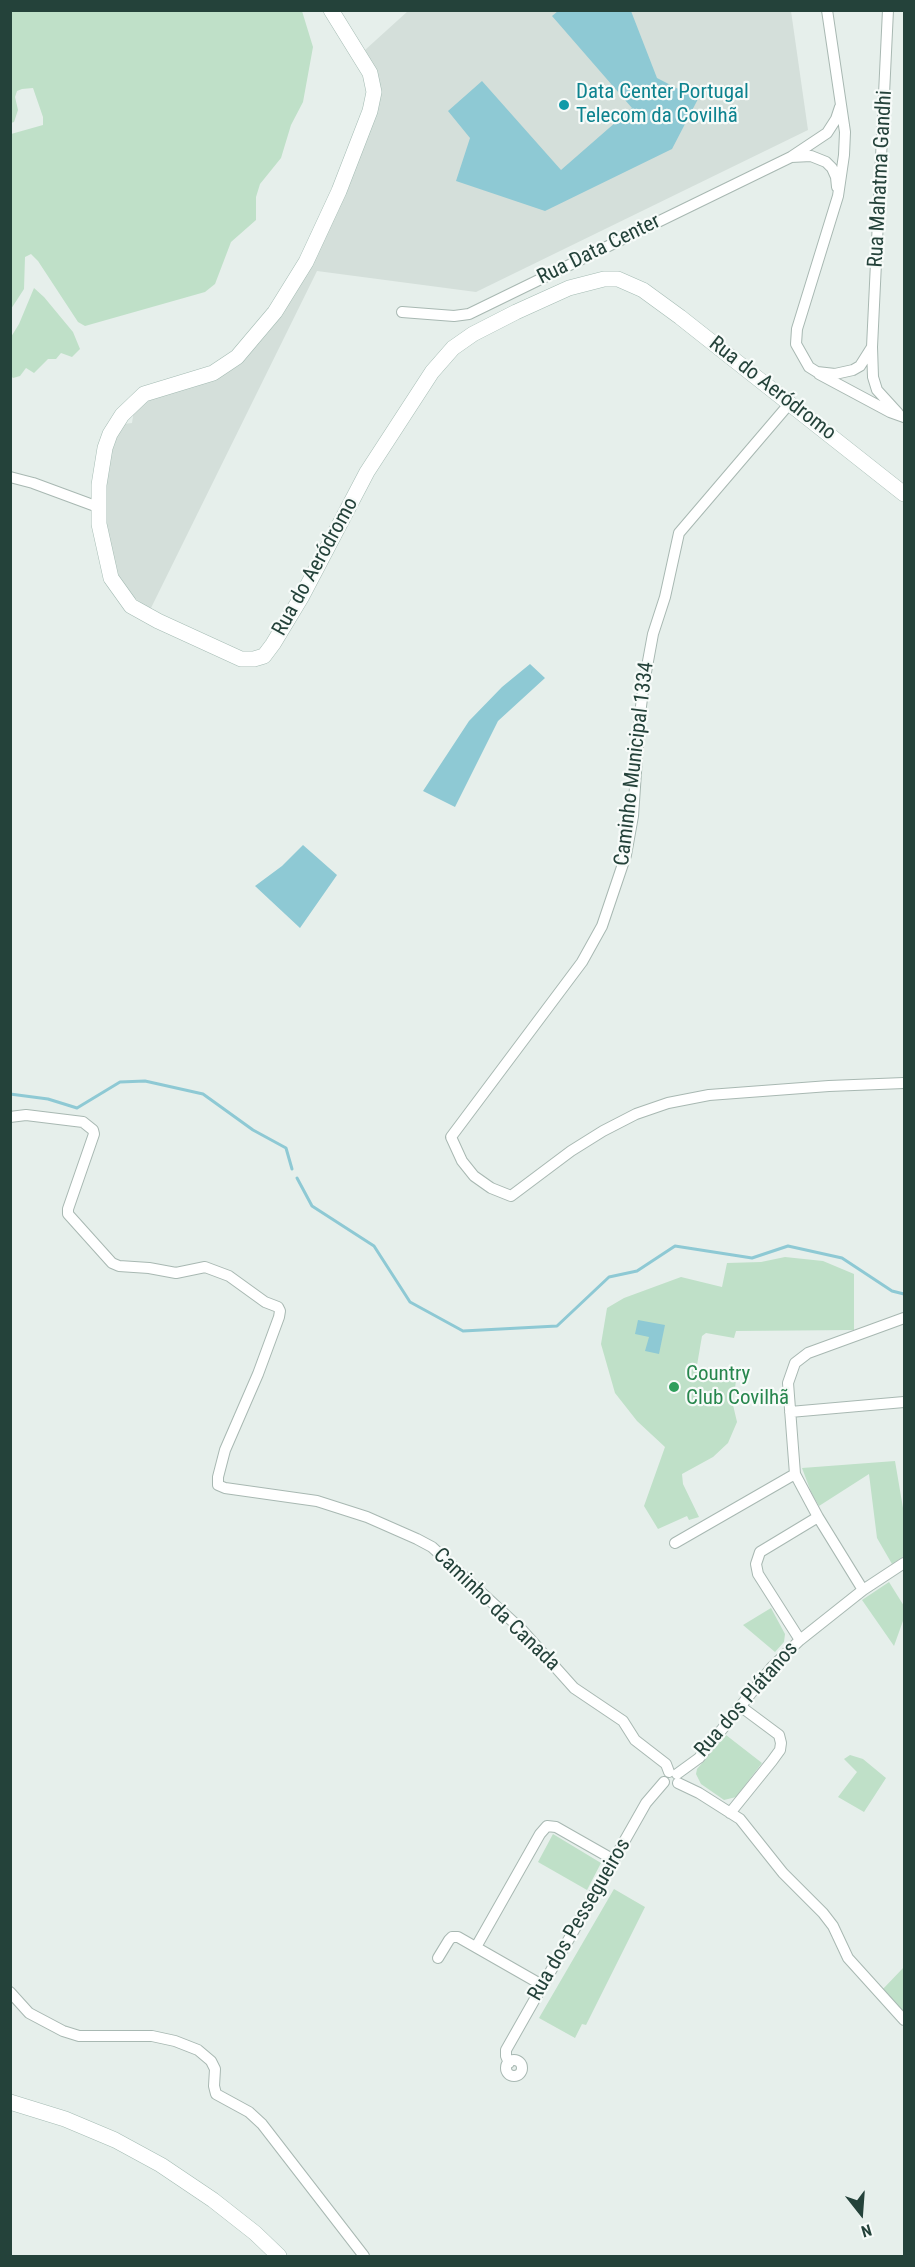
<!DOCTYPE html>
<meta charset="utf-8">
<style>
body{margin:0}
#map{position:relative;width:915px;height:2267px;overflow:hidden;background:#e6efeb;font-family:"Roboto Condensed",sans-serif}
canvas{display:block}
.frame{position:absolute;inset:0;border:12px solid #24423a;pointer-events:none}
.north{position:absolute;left:831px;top:2183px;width:60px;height:60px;-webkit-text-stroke:4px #f7fbf9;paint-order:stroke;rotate:163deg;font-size:16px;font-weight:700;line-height:24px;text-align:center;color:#24423a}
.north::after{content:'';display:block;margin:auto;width:21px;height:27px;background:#24423a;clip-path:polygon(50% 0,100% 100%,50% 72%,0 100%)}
</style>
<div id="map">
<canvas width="915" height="2267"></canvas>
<div class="frame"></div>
<div class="north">N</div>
</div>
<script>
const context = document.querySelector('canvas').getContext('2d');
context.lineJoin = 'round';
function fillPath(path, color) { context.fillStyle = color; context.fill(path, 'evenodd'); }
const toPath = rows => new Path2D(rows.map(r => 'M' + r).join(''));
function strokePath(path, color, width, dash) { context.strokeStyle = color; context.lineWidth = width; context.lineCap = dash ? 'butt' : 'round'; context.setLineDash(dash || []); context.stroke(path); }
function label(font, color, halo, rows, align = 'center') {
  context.font = font + ' "Roboto Condensed",sans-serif'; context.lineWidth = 4.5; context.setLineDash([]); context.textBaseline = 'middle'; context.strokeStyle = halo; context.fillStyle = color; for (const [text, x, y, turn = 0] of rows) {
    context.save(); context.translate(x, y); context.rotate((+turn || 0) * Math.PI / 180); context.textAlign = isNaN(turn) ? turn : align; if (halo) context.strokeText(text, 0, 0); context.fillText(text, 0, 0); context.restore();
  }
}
fillPath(toPath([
 [408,11,791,11,808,130,476,292,317,271,150,610,125,590,114,566,106,531,106,484,109,461,117,433,123,424,132,423,134,410,151,399,209,381,227,373,244,360,275,324,301,282,377,112,365,50]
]), '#d4dfda');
fillPath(toPath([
 [11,10,302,11,313,47,303,102,291,125,281,158,260,184,256,197,256,220,231,242,215,284,205,292,85,326,78,322,38,261,31,254,25,257,24,289,11,309,11,134,43,125,43,117,33,88,22,89,17,91,15,97,18,110,14,122,11,123],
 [34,288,44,297,73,332,80,349,72,357,61,353,56,359,48,359,34,373,26,368,20,376,13,378,11,376,11,337,19,324],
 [785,1257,823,1261,854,1274,854,1330,736,1331,734,1338,706,1333,702,1336,696,1371,701,1372,700,1381,703,1381,704,1375,715,1378,716,1373,727,1375,728,1369,734,1368,733,1379,736,1380,733,1405,737,1422,728,1443,713,1457,682,1474,683,1484,699,1517,689,1520,687,1516,658,1529,644,1506,665,1447,637,1421,615,1393,601,1344,607,1308,624,1298,681,1277,722,1287,727,1263,761,1262],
 [895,1461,904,1514,904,1556,892,1564,877,1538,869,1474,819,1506,811,1492,802,1468],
 [889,1582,904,1606,904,1618,894,1646,862,1600],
 [771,1608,785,1634,784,1642,775,1652,743,1625],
 [726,1735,762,1763,736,1797,724,1800,701,1784,696,1774,697,1769],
 [850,1755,863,1759,886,1778,864,1812,838,1797,857,1772,844,1759],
 [553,1834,601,1863,587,1890,538,1862],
 [614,1889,645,1907,586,2025,582,2024,575,2038,539,2018],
 [904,1967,904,2015,882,1990]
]), '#bfe0c8');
fillPath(toPath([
 [558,11,631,11,657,78,698,99,672,149,545,211,456,181,470,138,448,111,482,81,561,170,632,108,552,16],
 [530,664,545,678,498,721,455,807,423,791,469,721,502,687],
 [303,845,337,875,300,928,255,886,282,866],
 [638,1320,665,1325,659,1354,645,1351,649,1337,635,1334]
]), '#8ec9d4');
strokePath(toPath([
 [10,1094,48,1099,77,1108,120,1082,145,1081,203,1094,253,1130,286,1148,292,1169],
 [297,1178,312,1206,374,1246,410,1302,463,1331,557,1326,609,1277,637,1271,675,1246,752,1258,788,1246,842,1258,892,1291,904,1294]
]), '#8ec9d4', 3);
const minor = toPath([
 [827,10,845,132,844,155,838,196,797,329,796,344,809,367,817,372,835,374,853,370,860,366,872,347,888,10],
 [791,157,811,156,826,162,832,168,836,177,837,187],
 [402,312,454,316,469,314,791,157,827,133,836,119,840,107],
 [872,347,873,377,877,390,898,413],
 [819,374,890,412,904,417],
 [790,403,679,533,665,597,653,634,644,683,640,714,633,816,626,855,602,926,582,962,451,1137,462,1161,474,1176,491,1188,511,1196,571,1151,603,1131,636,1114,668,1103,709,1095,829,1086,904,1083],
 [10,477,33,483,98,507],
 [10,1117,26,1115,83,1122,93,1130,94,1134,68,1209,68,1214,112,1263,119,1266,149,1268,176,1273,205,1267,229,1276,265,1302,278,1307,280,1311,279,1317,258,1374,225,1450,218,1477,218,1485,225,1488,317,1501,367,1517,417,1539,432,1547,523,1631,574,1688,623,1721,635,1740,666,1764,669,1772],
 [790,1412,904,1402],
 [675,1543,795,1474],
 [863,1590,818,1517,795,1474,788,1383,795,1363,808,1353,904,1318],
 [800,1640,758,1574,756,1564,760,1552,818,1517],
 [677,1774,699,1758,772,1667,800,1640,863,1590,904,1563],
 [678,1783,699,1793,740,1819,783,1873,823,1913,833,1926,848,1958,904,2020],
 [730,1813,772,1761,780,1750,781,1743,779,1735,740,1706],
 [476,1947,540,1834,547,1826,556,1827,614,1860],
 [438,1958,449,1940,452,1937,458,1937,542,1985],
 [10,1992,29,2013,63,2031,79,2036,152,2036,175,2041,198,2050,211,2061,215,2069,214,2086,216,2094,249,2112,262,2124,364,2256],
 '506 2068a8 8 0 1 1 16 0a8 8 0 1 1-16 0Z',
 [509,2063,506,2056,506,2050,646,1803,664,1782]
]);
const secondary = toPath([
 [331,10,370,73,374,92,370,111,339,191,306,262,275,312,237,357,213,373,144,394,122,415,110,434,105,448,99,485,99,524,111,578,131,606,158,621,241,659,254,659,264,656,273,644,302,596,367,472,432,372,453,348,473,334,516,312,569,288,604,279,618,279,643,290,680,317,904,494],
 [10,2102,65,2119,115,2140,161,2165,213,2200,255,2233,279,2256]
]);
strokePath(minor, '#a8b8b2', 12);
strokePath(secondary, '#a4bbb3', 16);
strokePath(minor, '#fff', 10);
strokePath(secondary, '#fff', 15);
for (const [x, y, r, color] of [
 [564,105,6,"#0f9aa8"],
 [674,1387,6,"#2e9e5b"]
]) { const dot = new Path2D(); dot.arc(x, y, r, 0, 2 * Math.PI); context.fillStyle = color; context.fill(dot); strokePath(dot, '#f7fbf9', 2); }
label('21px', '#0d838f', '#f7fbf9', [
 ["Data Center Portugal",576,93],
 ["Telecom da Covilhã",576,117]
], 'left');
label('21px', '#24423a', '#f7fbf9', [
 ["Rua Mahatma Gandhi",881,179,-87],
 ["Rua Data Center",599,250,-26],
 ["Rua do Aeródromo",772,389,38],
 ["Rua do Aeródromo",316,567,-61],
 ["Caminho Municipal 1334",635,764,-83],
 ["Caminho da Canada",496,1610,44],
 ["Rua dos Plátanos",747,1700,-49],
 ["Rua dos Pessegueiros",580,1920,-60]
]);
label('21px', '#27864d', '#f7fbf9', [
 ["Country",686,1375],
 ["Club Covilhã",686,1399]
], 'left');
</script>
